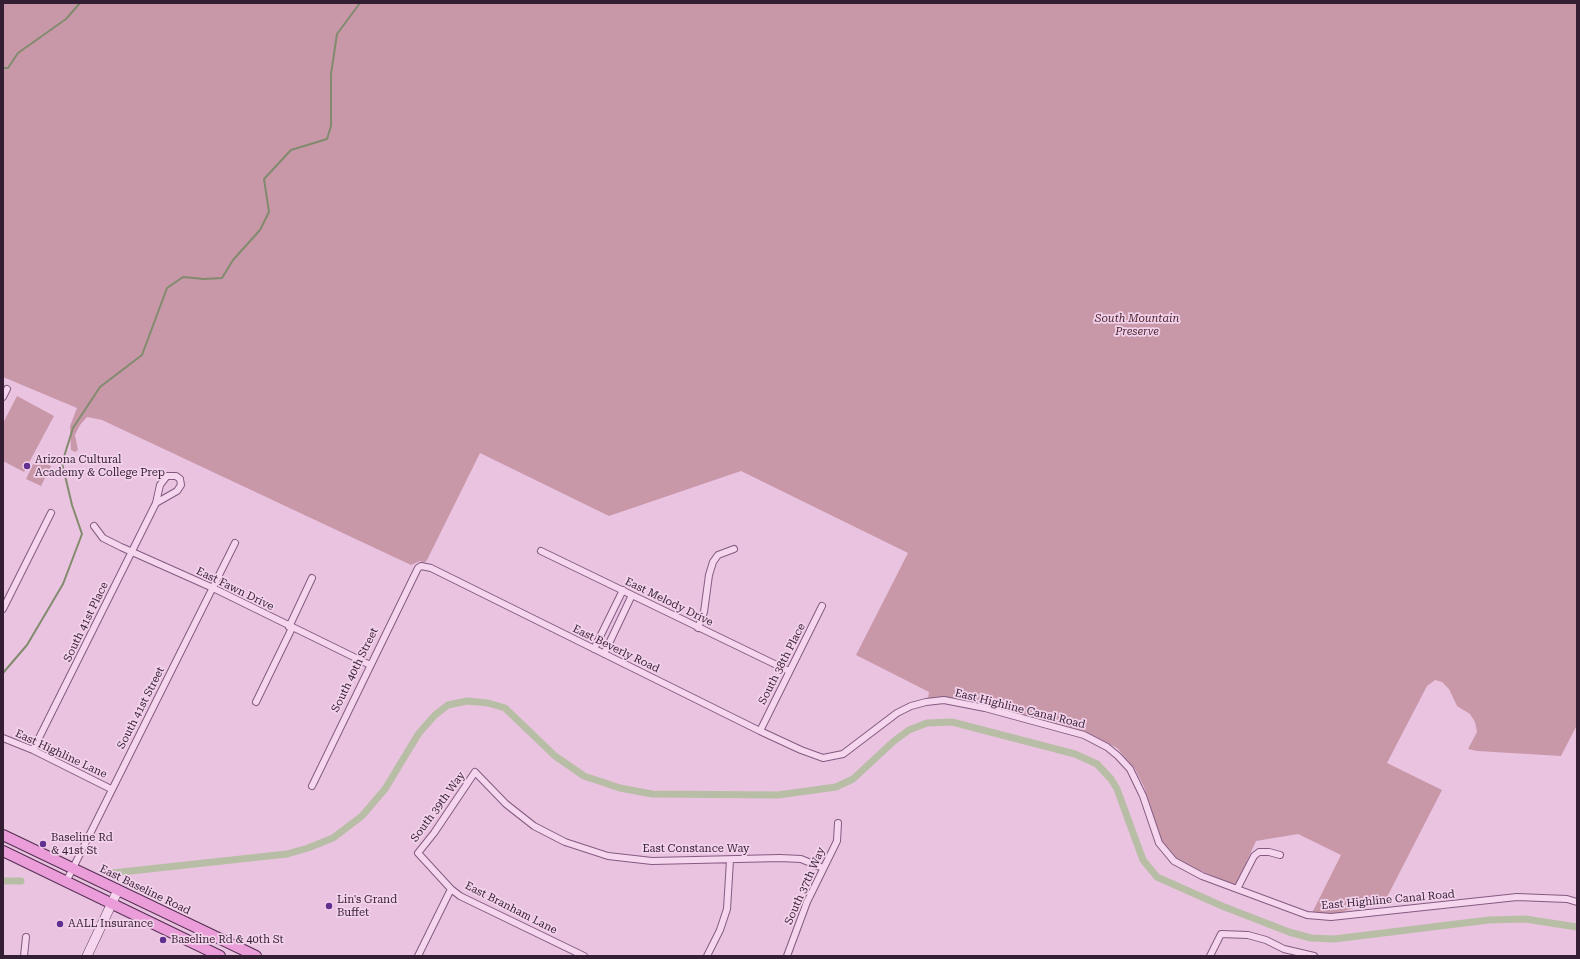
<!DOCTYPE html>
<style>
body{margin:0}
#map{position:relative;width:1580px;height:959px;overflow:hidden;background:#eac3e1;font-family:"Roboto Serif",serif}
canvas{display:block}
.frame{position:absolute;inset:0;border:4px solid #341e34;pointer-events:none}
</style>
<div id="map">
<canvas width="1580" height="959"></canvas>
<div class="frame"></div>
</div>
<script>
const context = document.querySelector('canvas').getContext('2d');
context.lineJoin = 'round';
function fillPath(path, color) { context.fillStyle = color; context.fill(path, 'evenodd'); }
const toPath = rows => new Path2D(rows.map(r => 'M' + r).join(''));
function strokePath(path, color, width, dash) { context.strokeStyle = color; context.lineWidth = width; context.lineCap = dash ? 'butt' : 'round'; context.setLineDash(dash || []); context.stroke(path); }
function label(font, color, halo, rows, align = 'center') {
  context.font = font + ' "Roboto Serif",serif'; context.lineWidth = 3.5; context.setLineDash([]); context.textBaseline = 'middle'; context.strokeStyle = halo; context.fillStyle = color; for (const [text, x, y, turn = 0] of rows) {
    context.save(); context.translate(x, y); context.rotate((+turn || 0) * Math.PI / 180); context.textAlign = isNaN(turn) ? turn : align; if (halo) context.strokeText(text, 0, 0); context.fillText(text, 0, 0); context.restore();
  }
}
fillPath(toPath([
 [3,3,1577,3,1577,725,1561,756,1477,751,1468,749,1477,732,1475,722,1470,714,1457,706,1449,689,1442,682,1435,680,1427,686,1387,763,1442,790,1385,901,1358,906,1340,913,1324,914,1312,913,1341,855,1298,834,1256,841,1238,881,1234,885,1180,862,1170,854,1162,842,1144,787,1135,769,1117,748,1085,732,969,700,948,698,928,699,929,692,856,655,908,553,741,471,609,516,480,453,427,560,424,563,420,561,411,565,102,420,87,417,80,425,75,435,78,450,75,452,71,450,70,426,77,408,3,377],
 [17,396,54,416,24,472,3,461,3,423],
 [36,458,51,466,41,486,26,479]
]), '#c898a9');
strokePath(toPath([
 [3,68,8,68,18,53,66,19,80,3],
 [3,673,27,645,63,584,82,534,72,505,62,463,73,428,100,387,142,355,167,288,183,277,204,279,222,278,233,260,260,230,269,212,264,179,291,150,327,139,331,126,331,74,337,34,360,3]
]), '#828b6d', 2);
strokePath(toPath([
 [112,873,287,854,308,848,333,838,362,816,385,789,419,733,435,715,448,705,467,701,488,703,505,708,555,756,584,776,620,788,652,794,778,795,836,787,853,779,894,741,909,730,927,723,952,722,1075,754,1097,764,1111,779,1117,789,1143,860,1157,877,1222,906,1289,932,1311,938,1334,939,1489,920,1525,919,1577,927],
 [3,881,21,881]
]), '#b8bea5', 7);
const street = toPath([
 [3,397,7,389],
 [94,526,103,538,121,547,213,588,370,665],
 [541,551,789,671],
 [3,609,51,513],
 [289,627,312,578],
 [698,628,704,612,709,575,713,562,718,555,734,549],
 [594,649,623,590],
 [604,654,632,595],
 [256,702,292,628],
 [760,731,822,606],
 [3,738,33,750,111,789],
 [33,750,156,503,160,485,167,476,176,476,180,479,181,485,177,491,156,503],
 [312,786,418,568,421,566,431,568,760,731,801,750,823,758,843,754,897,713,911,706,926,702,944,700,985,708,1084,735,1107,747,1118,756,1130,769,1143,796,1159,843,1174,861,1202,876,1307,915,1331,917,1517,897,1567,899,1577,902],
 [66,882,235,543],
 [1237,889,1254,856,1259,852,1269,852,1280,855],
 [24,956,26,937],
 [418,956,451,889],
 [584,956,460,896,451,889,418,853,434,833,475,772,506,804,534,826,565,842,608,856,652,861,780,858,801,859,823,868],
 [707,956,720,930,727,909,730,860],
 [787,956,807,902,837,841,838,823],
 [1210,956,1221,934,1248,935,1266,940,1284,949,1314,956]
]);
const secondary = toPath([
 [87,956,118,890]
]);
const primary = toPath([
 [3,835,256,956],
 [3,851,220,956]
]);
strokePath(street, '#835b81', 8);
strokePath(secondary, '#653f64', 10);
strokePath(primary, '#512f51', 12);
strokePath(street, '#f6d6ee', 6);
strokePath(secondary, '#f6d6ee', 9);
strokePath(primary, '#eb9dda', 10);
for (const [x, y, r, color] of [
 [27,466,4,"#61308e"],
 [43,844,4,"#61308e"],
 [329,906,4,"#61308e"],
 [60,924,4,"#61308e"],
 [163,940,4,"#61308e"]
]) { const dot = new Path2D(); dot.arc(x, y, r, 0, 2 * Math.PI); context.fillStyle = color; context.fill(dot); strokePath(dot, '#f3d2eb', 1.5); }
label('italic 11px', '#4f262f', '#f3d2eb', [
 ["South Mountain",1137,319],
 ["Preserve",1137,332]
]);
label('11px', '#341e34', '#f3d2eb', [
 ["Arizona Cultural",35,460],
 ["Academy & College Prep",35,473],
 ["Baseline Rd",51,838],
 ["& 41st St",51,851],
 ["Lin's Grand",337,900],
 ["Buffet",337,913],
 ["AALL Insurance",68,924],
 ["Baseline Rd & 40th St",171,940]
], 'left');
label('11px', '#341e34', '#f3d2eb', [
 ["East Fawn Drive",235,589,26],
 ["East Melody Drive",669,602,26],
 ["South 41st Place",86,622,-64],
 ["East Beverly Road",616,649,26],
 ["South 38th Place",782,664,-63],
 ["South 40th Street",355,670,-64],
 ["South 41st Street",141,708,-63],
 ["East Highline Canal Road",1020,709,14],
 ["East Highline Lane",61,754,25],
 ["South 39th Way",438,807,-54],
 ["East Constance Way",696,849],
 ["South 37th Way",805,886,-66],
 ["East Baseline Road",145,890,26],
 ["East Highline Canal Road",1388,900,-5],
 ["East Branham Lane",511,908,27]
]);
</script>
